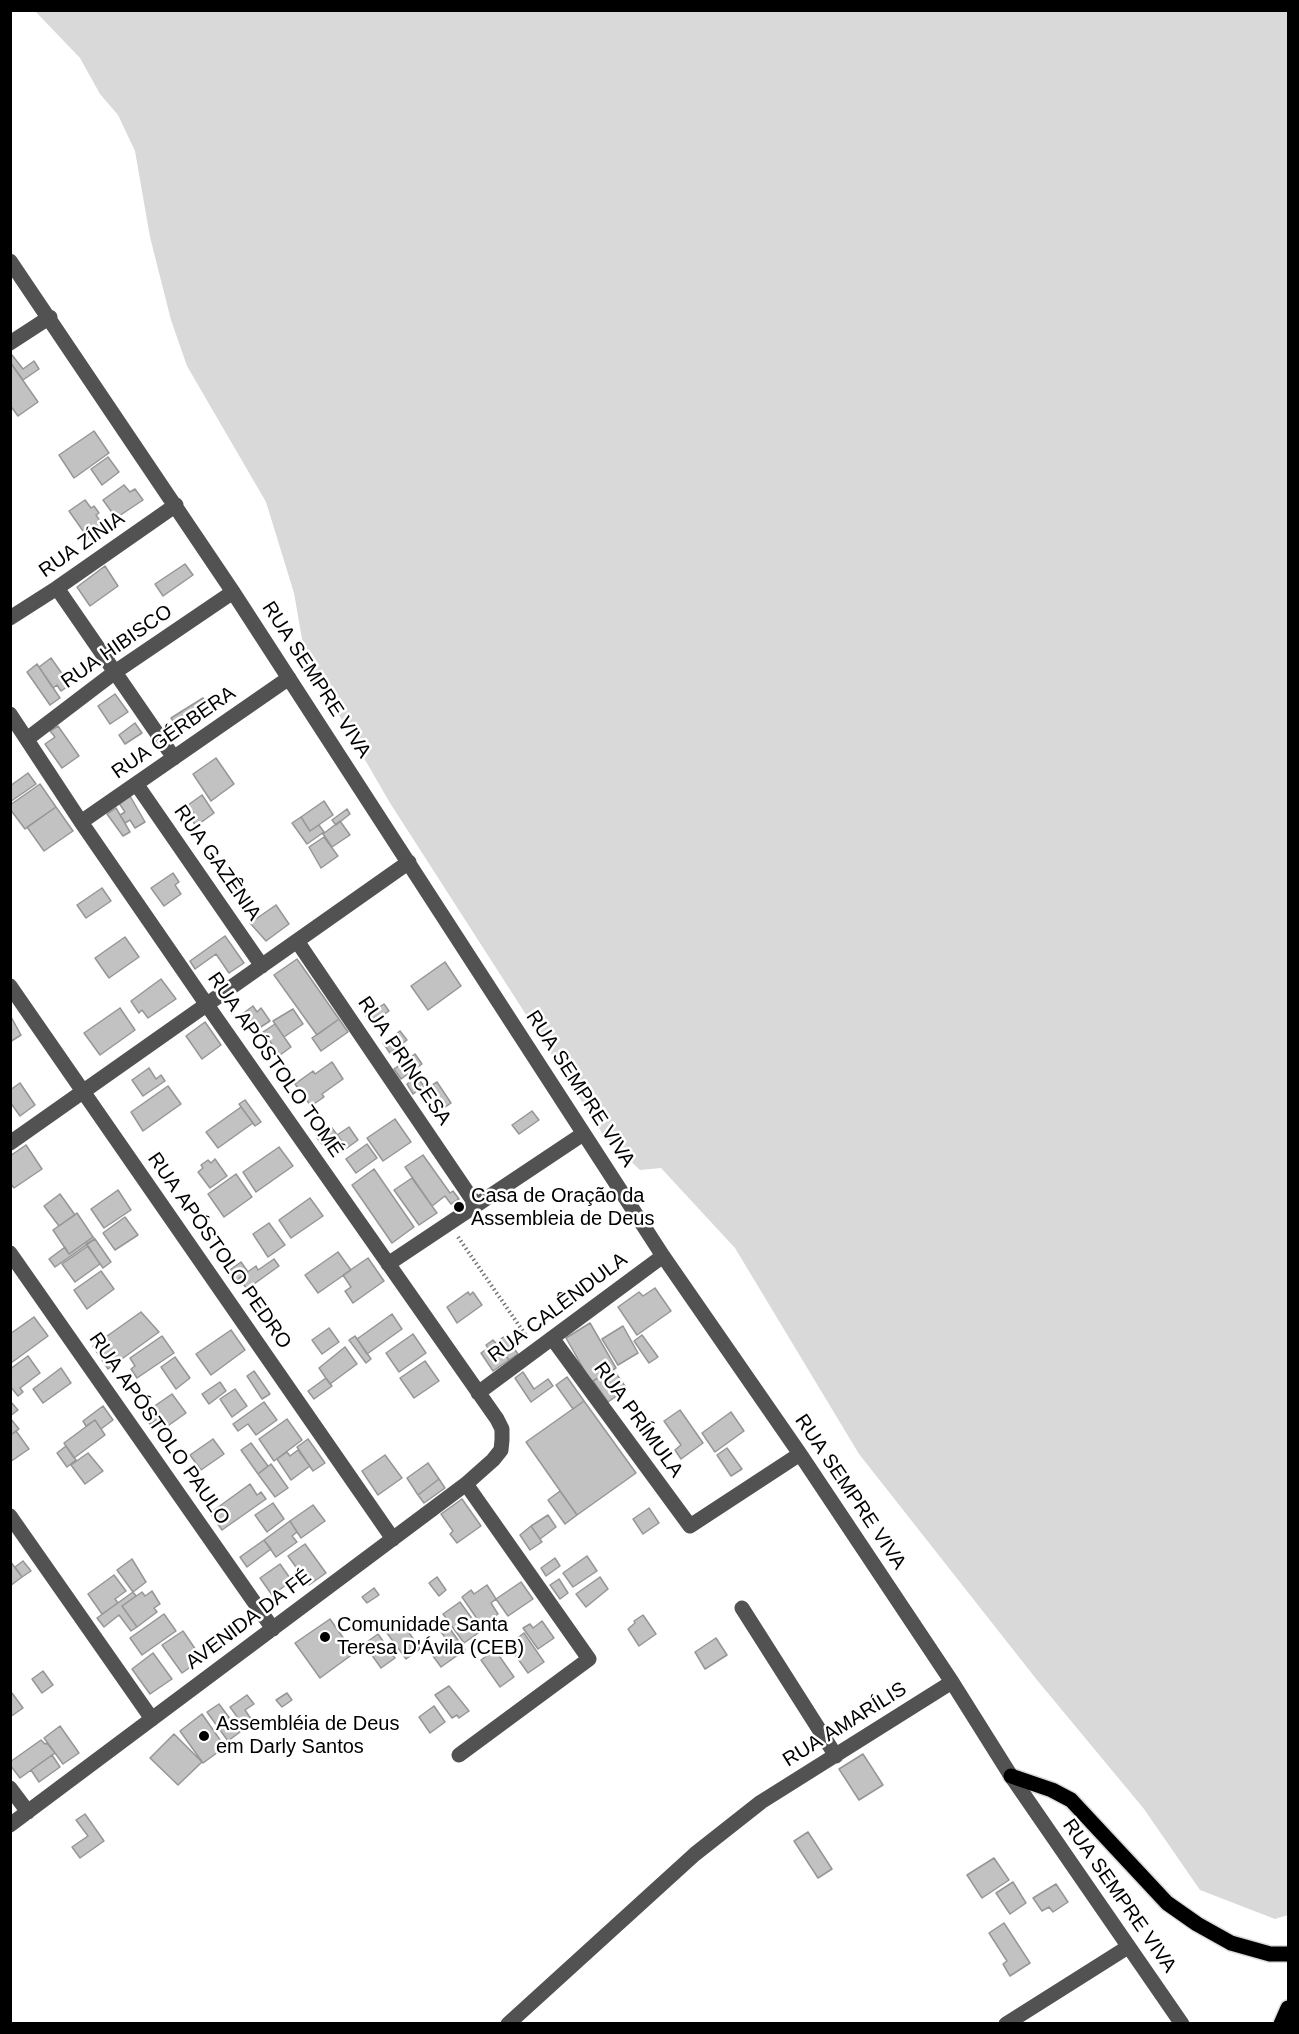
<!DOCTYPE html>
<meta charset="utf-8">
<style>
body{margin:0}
#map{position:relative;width:1299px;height:2034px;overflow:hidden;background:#fff;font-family:Helvetica,sans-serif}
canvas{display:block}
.frame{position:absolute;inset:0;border:12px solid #000;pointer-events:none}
</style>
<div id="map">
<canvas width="1299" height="2034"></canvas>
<div class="frame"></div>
</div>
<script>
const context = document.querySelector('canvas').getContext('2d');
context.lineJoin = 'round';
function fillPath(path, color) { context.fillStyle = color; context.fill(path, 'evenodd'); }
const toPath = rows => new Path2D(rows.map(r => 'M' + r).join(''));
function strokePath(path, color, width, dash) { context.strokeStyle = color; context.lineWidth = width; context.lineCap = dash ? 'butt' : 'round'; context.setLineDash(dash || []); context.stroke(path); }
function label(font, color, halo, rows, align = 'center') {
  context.font = font + ' Helvetica,sans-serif'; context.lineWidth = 5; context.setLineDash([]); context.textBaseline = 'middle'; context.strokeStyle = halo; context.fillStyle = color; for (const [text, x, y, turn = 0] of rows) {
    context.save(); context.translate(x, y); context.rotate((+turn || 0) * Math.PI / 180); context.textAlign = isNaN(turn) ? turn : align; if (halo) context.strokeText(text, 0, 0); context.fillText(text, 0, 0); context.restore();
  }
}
fillPath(toPath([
 [35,11,1288,11,1288,1915,1275,1919,1200,1890,1144,1809,1037,1680,859,1454,735,1248,661,1168,640,1170,604,1136,390,803,305,656,294,593,266,502,187,366,171,320,150,237,135,151,118,115,100,94,80,58]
]), '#d9d9d9');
const building = toPath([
 [12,355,23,369,34,361,39,369,23,380,10,362,10,356,12,355],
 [10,362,38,402,18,416,10,405,10,362],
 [94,431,109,453,74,478,59,455,94,431],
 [108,457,119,472,102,485,91,469,108,457],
 [124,485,130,492,135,489,143,500,116,518,103,500,124,485],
 [85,500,91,508,94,506,99,513,96,515,104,527,88,538,69,511,85,500],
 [185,564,193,575,163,596,155,584,185,564],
 [105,566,118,586,90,606,77,587,105,566],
 [51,658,70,685,61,691,57,685,53,688,39,667,51,658],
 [37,664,60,698,50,705,27,672,37,664],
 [115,694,128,712,110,724,98,706,115,694],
 [203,698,212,710,206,714,207,716,192,726,191,724,180,731,171,718,203,698],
 [135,723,142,733,125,744,119,735,135,723],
 [58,726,79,756,62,768,45,744,55,737,50,731,58,726],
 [216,758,234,784,211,801,193,774,216,758],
 [28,773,36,784,10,802,10,786,28,773],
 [40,784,56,807,25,829,10,809,10,805,40,784],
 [202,795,214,813,196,826,190,817,194,814,188,805,202,795],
 [130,796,145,822,135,828,130,820,125,823,120,815,125,812,119,803,130,796],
 [324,801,333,815,310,831,301,817,324,801],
 [56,807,73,831,44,851,27,827,56,807],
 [116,808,130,832,123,836,107,814,116,808],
 [347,809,350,814,336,825,332,820,347,809],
 [301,817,310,831,319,825,324,832,307,844,292,823,301,817],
 [340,821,350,835,332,847,323,834,340,821],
 [324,837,338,856,321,868,309,847,324,837],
 [173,873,179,882,175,885,181,894,164,906,151,888,173,873],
 [102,888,111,901,86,918,77,905,102,888],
 [276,905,289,924,266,941,250,923,276,905],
 [225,936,244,963,229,973,216,954,195,969,190,961,225,936],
 [125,937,139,957,109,978,95,958,125,937],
 [297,959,339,1019,317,1035,274,975,297,959],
 [445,962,461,986,428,1010,411,986,445,962],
 [161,979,176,999,148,1018,142,1010,139,1013,131,1001,161,979],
 [384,1004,389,1011,371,1023,366,1016,384,1004],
 [253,1006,257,1012,261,1008,270,1021,253,1032,241,1015,253,1006],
 [120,1008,135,1030,100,1055,84,1033,120,1008],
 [293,1009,303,1024,284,1037,273,1021,293,1009],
 [10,1015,21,1035,10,1042,10,1015],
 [339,1019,348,1032,321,1051,312,1038,339,1019],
 [205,1022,221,1045,202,1059,186,1036,205,1022],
 [275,1024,291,1047,280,1055,263,1032,275,1024],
 [400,1031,407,1040,390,1053,383,1043,400,1031],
 [415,1054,422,1064,401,1079,394,1069,415,1054],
 [332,1062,343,1079,322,1094,324,1097,311,1106,295,1084,313,1071,315,1074,332,1062],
 [149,1068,156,1079,161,1075,165,1081,143,1096,132,1080,149,1068],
 [417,1077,424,1086,413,1094,407,1084,417,1077],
 [437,1082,451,1103,441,1110,426,1089,437,1082],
 [20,1083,35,1105,20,1116,10,1102,10,1090,20,1083],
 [168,1086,181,1104,143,1131,131,1112,168,1086],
 [245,1100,261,1122,255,1126,239,1104,245,1100],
 [241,1107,253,1123,218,1148,206,1132,241,1107],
 [532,1111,539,1120,519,1134,512,1125,532,1111],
 [395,1119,411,1142,383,1161,367,1138,395,1119],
 [349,1127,358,1140,347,1148,337,1135,349,1127],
 [332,1128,347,1148,333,1158,317,1138,332,1128],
 [367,1144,377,1158,356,1173,346,1159,367,1144],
 [26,1145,42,1169,14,1188,10,1183,10,1156,26,1145],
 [279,1147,293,1166,256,1192,243,1172,279,1147],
 [423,1155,450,1193,453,1191,459,1199,451,1204,445,1196,432,1206,405,1167,423,1155],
 [215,1159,227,1176,210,1188,198,1172,203,1168,201,1165,208,1160,211,1163,215,1159],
 [374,1169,414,1227,392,1243,352,1185,374,1169],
 [236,1174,252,1197,224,1217,208,1194,236,1174],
 [412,1178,437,1213,419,1225,394,1190,412,1178],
 [118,1190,131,1210,104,1228,91,1209,118,1190],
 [60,1194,75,1215,59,1226,44,1206,60,1194],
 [310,1198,323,1216,291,1238,279,1220,310,1198],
 [77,1213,93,1237,69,1254,53,1230,77,1213],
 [125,1217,138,1235,115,1250,103,1233,125,1217],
 [269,1223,285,1245,268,1257,253,1234,269,1223],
 [93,1237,95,1239,55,1267,49,1259,65,1247,69,1254,93,1237],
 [95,1239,111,1262,103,1268,86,1244,95,1239],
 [88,1246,100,1264,75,1282,62,1264,88,1246],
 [338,1252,351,1270,318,1293,305,1275,338,1252],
 [368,1258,384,1281,353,1303,345,1291,351,1287,343,1275,368,1258],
 [274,1259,279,1266,247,1289,239,1278,256,1266,258,1270,274,1259],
 [241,1262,248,1272,234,1282,227,1272,241,1262],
 [101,1271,114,1289,87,1309,74,1290,101,1271],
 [655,1288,671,1311,637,1335,618,1307,639,1292,643,1296,655,1288],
 [468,1292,470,1295,473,1292,482,1305,457,1323,447,1307,468,1292],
 [141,1312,159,1332,108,1369,93,1346,141,1312],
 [392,1314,402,1329,367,1354,357,1339,392,1314],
 [34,1317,48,1336,11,1363,10,1334,34,1317],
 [590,1323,616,1368,591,1382,566,1338,590,1323],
 [623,1326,638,1353,618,1365,602,1339,623,1326],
 [329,1328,339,1342,322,1354,312,1340,329,1328],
 [231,1330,245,1350,211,1375,196,1354,231,1330],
 [413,1334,426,1353,399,1372,386,1353,413,1334],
 [642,1335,658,1357,649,1363,634,1341,642,1335],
 [162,1336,174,1353,137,1378,131,1369,135,1366,130,1358,162,1336],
 [355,1336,371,1359,366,1363,349,1340,355,1336],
 [505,1336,518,1354,509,1360,496,1342,505,1336],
 [493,1340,509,1360,493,1371,481,1353,488,1348,486,1345,493,1340],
 [345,1347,357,1364,330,1384,319,1368,345,1347],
 [28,1356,40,1373,20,1388,23,1392,18,1396,10,1386,10,1369,28,1356],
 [175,1357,190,1378,176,1389,161,1367,175,1357],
 [425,1361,439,1381,414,1398,400,1378,425,1361],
 [61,1368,71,1383,43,1403,33,1389,61,1368],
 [613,1369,627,1389,608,1402,593,1381,613,1369],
 [254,1371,270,1394,262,1399,247,1376,254,1371],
 [523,1372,534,1389,548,1379,553,1386,531,1402,515,1378,523,1372],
 [567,1377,584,1401,573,1409,556,1385,567,1377],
 [326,1378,332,1386,314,1399,308,1391,326,1378],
 [220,1382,226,1391,209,1404,202,1394,220,1382],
 [235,1389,247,1406,232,1417,220,1399,235,1389],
 [172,1394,186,1413,162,1430,156,1420,150,1424,143,1414,172,1394],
 [10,1401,18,1410,10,1416,10,1401],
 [584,1401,636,1473,577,1515,526,1442,584,1401],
 [264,1402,277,1420,256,1435,248,1424,238,1431,233,1424,264,1402],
 [103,1406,113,1420,101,1429,95,1420,86,1426,83,1421,103,1406],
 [680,1410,703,1443,681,1459,675,1450,681,1445,664,1421,680,1410],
 [731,1412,744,1431,715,1452,702,1433,731,1412],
 [10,1418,19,1429,11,1435,10,1434,10,1418],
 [287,1419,302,1440,274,1461,259,1439,287,1419],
 [95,1420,105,1435,74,1458,64,1443,95,1420],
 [16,1431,29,1449,10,1462,10,1435,16,1431],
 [213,1439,224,1454,201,1470,190,1455,213,1439],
 [308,1439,325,1463,313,1471,297,1447,308,1439],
 [251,1443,268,1466,258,1474,241,1450,251,1443],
 [66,1446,76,1460,67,1467,57,1453,66,1446],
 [727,1448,742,1469,731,1476,717,1455,727,1448],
 [298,1450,310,1466,291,1480,277,1459,287,1452,290,1456,298,1450],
 [88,1453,103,1471,85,1484,71,1465,88,1453],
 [385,1455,402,1478,378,1495,362,1471,385,1455],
 [428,1463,439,1479,418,1495,407,1478,428,1463],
 [271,1464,288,1488,275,1497,258,1474,271,1464],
 [439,1479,445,1488,424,1503,418,1495,439,1479],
 [250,1484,257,1495,261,1492,266,1499,222,1530,210,1513,250,1484],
 [560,1491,577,1515,565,1524,548,1500,560,1491],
 [462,1499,481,1526,457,1543,450,1534,453,1531,441,1514,462,1499],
 [273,1503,284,1519,267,1532,255,1515,273,1503],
 [313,1505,325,1521,301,1538,290,1521,313,1505],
 [649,1508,659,1523,643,1534,633,1519,649,1508],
 [548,1515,556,1527,540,1539,531,1526,548,1515],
 [290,1521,297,1532,292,1536,297,1542,276,1557,264,1540,290,1521],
 [531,1526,542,1542,530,1550,520,1535,531,1526],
 [264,1540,271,1549,247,1567,240,1557,264,1540],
 [305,1544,326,1573,309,1585,288,1556,305,1544],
 [587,1556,597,1571,573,1587,563,1573,587,1556],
 [555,1558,560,1566,546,1576,541,1568,555,1558],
 [132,1559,146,1582,133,1592,117,1570,132,1559],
 [10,1561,22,1577,10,1586,10,1561],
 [23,1561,31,1571,22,1577,15,1567,23,1561],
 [280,1564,292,1581,272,1595,260,1578,280,1564],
 [114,1575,126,1591,115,1599,118,1603,102,1614,88,1594,114,1575],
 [437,1577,446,1590,439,1596,429,1583,437,1577],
 [600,1577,608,1589,586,1607,576,1594,600,1577],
 [559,1579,568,1593,560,1599,550,1585,559,1579],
 [521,1582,533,1599,508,1616,496,1599,521,1582],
 [487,1585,496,1599,491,1603,498,1614,482,1626,462,1597,471,1590,474,1594,487,1585],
 [374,1588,379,1595,367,1603,362,1597,374,1588],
 [152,1591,160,1604,154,1608,157,1612,137,1627,122,1606,142,1592,145,1596,152,1591],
 [133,1592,136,1596,122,1606,137,1627,131,1631,119,1615,104,1627,97,1618,133,1592],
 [460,1602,481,1631,464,1643,443,1614,460,1602],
 [164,1614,176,1631,142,1655,130,1638,164,1614],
 [643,1615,656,1634,639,1646,628,1629,635,1623,634,1621,643,1615],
 [330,1619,349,1646,352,1644,357,1651,320,1678,295,1643,330,1619],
 [542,1621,554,1638,538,1649,523,1628,530,1624,533,1628,542,1621],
 [402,1622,420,1649,406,1659,387,1633,402,1622],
 [448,1626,465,1650,441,1667,430,1652,447,1640,441,1632,448,1626],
 [183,1631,202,1659,182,1673,162,1645,183,1631],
 [524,1633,544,1662,528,1673,508,1645,524,1633],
 [378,1634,395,1658,381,1668,364,1644,378,1634],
 [716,1638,727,1655,705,1669,695,1652,716,1638],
 [495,1650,514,1677,500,1687,481,1660,495,1650],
 [153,1653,172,1679,150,1694,132,1669,153,1653],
 [43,1671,53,1685,42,1693,32,1679,43,1671],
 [449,1686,469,1711,459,1718,457,1715,452,1718,435,1695,449,1686],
 [12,1693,23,1708,10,1717,10,1694,12,1693],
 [287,1693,292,1700,282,1707,276,1700,287,1693],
 [247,1695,254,1704,245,1710,251,1719,243,1725,230,1707,247,1695],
 [219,1704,240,1732,228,1741,207,1712,219,1704],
 [434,1706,445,1722,430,1733,419,1717,434,1706],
 [202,1714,225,1747,203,1763,180,1731,202,1714],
 [60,1726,79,1753,63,1764,44,1738,60,1726],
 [174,1734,202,1762,178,1785,150,1758,174,1734],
 [41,1740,45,1744,47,1743,55,1753,20,1778,10,1765,10,1762,41,1740],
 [863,1754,883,1785,859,1800,839,1769,863,1754],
 [52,1755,60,1767,39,1782,31,1770,52,1755],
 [85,1814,104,1841,80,1858,72,1847,88,1836,76,1820,85,1814],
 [808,1832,832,1869,818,1878,794,1841,808,1832],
 [994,1858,1009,1880,982,1898,967,1875,994,1858],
 [1013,1882,1026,1903,1010,1914,996,1893,1013,1882],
 [1056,1884,1068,1902,1053,1912,1049,1907,1042,1911,1033,1898,1056,1884],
 [1004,1923,1030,1963,1010,1976,1003,1964,1007,1961,989,1933,1004,1923]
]);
fillPath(building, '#c2c2c2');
strokePath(building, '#969696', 1.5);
const major = toPath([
 [1011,1776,1052,1790,1071,1800,1167,1903,1197,1924,1231,1943,1270,1954,1288,1954],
 [1281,2024,1288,2008]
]);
strokePath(major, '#dbdbdb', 18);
strokePath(toPath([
 [458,1237,527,1337]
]), '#747474', 4, [1.5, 3]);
strokePath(toPath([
 [10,261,233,592,663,1256,800,1454,952,1682,1011,1776,1182,2024],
 [10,343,50,317],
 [57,588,174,758],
 [10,618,57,588,176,505],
 [10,714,81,822,207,1005,497,1419,502,1429,502,1440,501,1450,493,1460,466,1484,10,1825],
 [27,739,115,672,233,592],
 [137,785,262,966],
 [81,822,289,678],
 [297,941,476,1205],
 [10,986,393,1539],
 [10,1143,409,862],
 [10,1253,273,1629],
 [388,1264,583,1134],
 [552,1338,690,1526,800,1454],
 [478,1393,663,1256],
 [10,1516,152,1719],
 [742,1608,836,1756],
 [459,1755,589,1659,466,1484],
 [10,1788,28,1812],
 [508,2024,695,1854,761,1802,952,1682],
 [1006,2024,1128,1947]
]), '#525252', 15);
strokePath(major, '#000', 15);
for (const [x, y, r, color] of [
 [459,1207,6,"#000"],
 [325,1637,6,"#000"],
 [204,1736,6,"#000"]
]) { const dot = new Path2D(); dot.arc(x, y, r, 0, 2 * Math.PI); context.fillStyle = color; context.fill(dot); strokePath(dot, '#fff', 2); }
label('20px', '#000', '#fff', [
 ["RUA ZÍNIA",82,545,-35],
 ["RUA HIBISCO",117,647,-35],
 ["RUA SEMPRE VIVA",316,680,57],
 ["RUA GÉRBERA",174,733,-35],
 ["RUA GAZÊNIA",217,863,55],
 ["RUA PRINCESA",404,1061,56],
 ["RUA APÓSTOLO TOMÉ",275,1065,55],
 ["RUA SEMPRE VIVA",580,1089,57],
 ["RUA APÓSTOLO PEDRO",219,1251,55],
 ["RUA CALÊNDULA",558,1308,-37],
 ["RUA PRÍMULA",638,1420,54],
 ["RUA APÓSTOLO PAULO",159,1429,55],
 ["RUA SEMPRE VIVA",850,1492,56],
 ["AVENIDA DA FÉ",249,1620,-37],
 ["RUA AMARÍLIS",845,1725,-32],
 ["RUA SEMPRE VIVA",1119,1896,55]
]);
label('20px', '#000', '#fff', [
 ["Casa de Oração da",471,1196],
 ["Assembleia de Deus",471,1219],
 ["Comunidade Santa",337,1625],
 ["Teresa D'Ávila (CEB)",337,1648],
 ["Assembléia de Deus",216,1724],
 ["em Darly Santos",216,1747]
], 'left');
</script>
